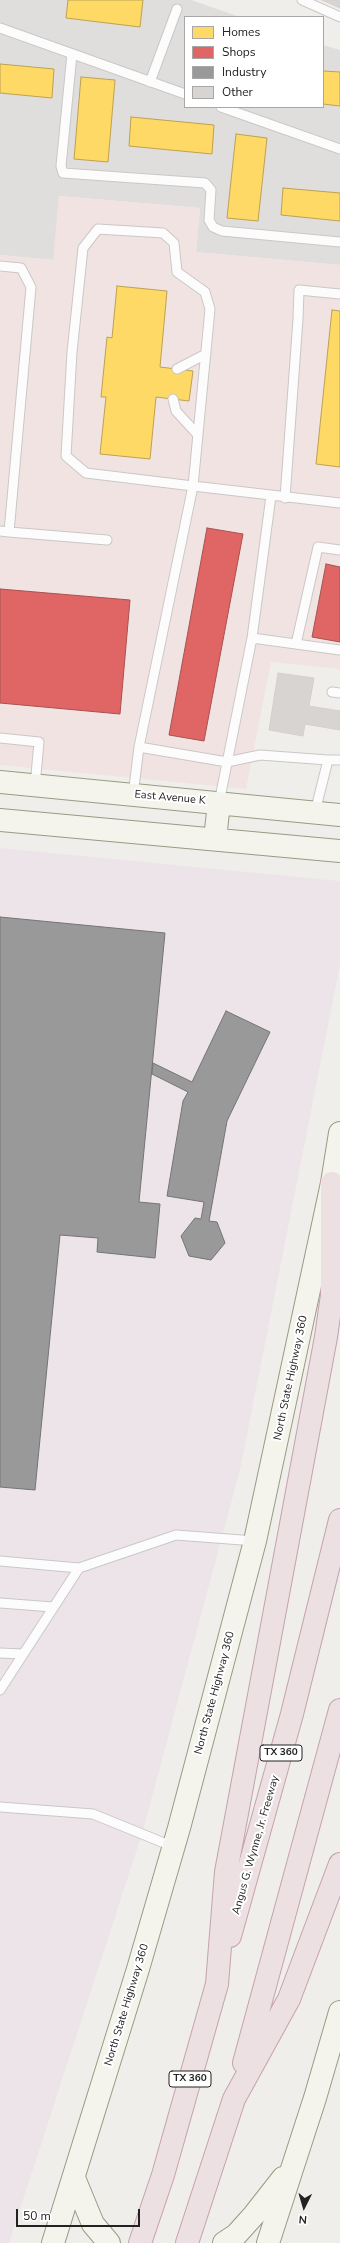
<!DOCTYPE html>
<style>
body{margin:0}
#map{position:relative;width:340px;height:2243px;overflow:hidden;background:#f0eeeb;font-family:"Nunito Sans",sans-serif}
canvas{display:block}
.legend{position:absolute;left:184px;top:16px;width:140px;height:92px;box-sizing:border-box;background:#fff;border:1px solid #a7a7a7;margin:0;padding:5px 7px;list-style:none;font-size:12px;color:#222}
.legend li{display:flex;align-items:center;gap:8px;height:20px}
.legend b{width:20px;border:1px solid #a7a7a7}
.north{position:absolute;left:284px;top:2187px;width:40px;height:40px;-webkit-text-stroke:3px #fff;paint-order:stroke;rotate:185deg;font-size:11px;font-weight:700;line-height:16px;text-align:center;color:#222}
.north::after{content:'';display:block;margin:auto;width:14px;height:18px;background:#222;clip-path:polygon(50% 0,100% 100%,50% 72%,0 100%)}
.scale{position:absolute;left:16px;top:2209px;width:124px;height:18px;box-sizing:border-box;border:2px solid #222;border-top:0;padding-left:5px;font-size:12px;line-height:14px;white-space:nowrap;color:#222;-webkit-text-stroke:3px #fff;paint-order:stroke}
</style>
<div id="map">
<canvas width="340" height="2243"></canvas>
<ul class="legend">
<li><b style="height:11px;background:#ffd966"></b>Homes</li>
<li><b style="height:11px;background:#e06666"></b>Shops</li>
<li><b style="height:11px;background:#999"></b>Industry</li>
<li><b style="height:11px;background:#d7d4d2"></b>Other</li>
</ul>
<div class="north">N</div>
<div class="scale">50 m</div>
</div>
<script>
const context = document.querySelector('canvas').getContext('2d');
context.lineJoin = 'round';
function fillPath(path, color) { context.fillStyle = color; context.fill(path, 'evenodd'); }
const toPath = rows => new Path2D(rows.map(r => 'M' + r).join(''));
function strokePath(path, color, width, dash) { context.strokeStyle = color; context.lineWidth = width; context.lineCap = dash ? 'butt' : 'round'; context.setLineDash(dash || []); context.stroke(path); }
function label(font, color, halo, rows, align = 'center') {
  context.font = font + ' "Nunito Sans",sans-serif'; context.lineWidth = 4; context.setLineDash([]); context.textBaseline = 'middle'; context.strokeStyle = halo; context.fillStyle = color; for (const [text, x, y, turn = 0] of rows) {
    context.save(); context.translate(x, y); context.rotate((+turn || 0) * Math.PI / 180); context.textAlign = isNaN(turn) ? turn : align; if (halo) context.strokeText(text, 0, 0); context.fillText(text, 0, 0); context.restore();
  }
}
fillPath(toPath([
 [0,0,191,0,240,17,185,17,185,107,323,107,323,45,340,50,340,265,196,252,200,208,59,196,54,260,0,255]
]), '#dfdedc');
fillPath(toPath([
 [59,196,200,208,196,252,340,265,340,669,271,662,246,789,0,765,0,255,53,260]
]), '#f1e3e1');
fillPath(toPath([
 [0,848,340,881,340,965,240,1470,142,1834,9,2243,0,2243]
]), '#ede4e9');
const homes = toPath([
 [68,0,143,0,140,27,66,18,68,0],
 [0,64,54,69,52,98,0,93,0,64],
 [323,71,340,72,340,106,323,104,323,71],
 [81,77,115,80,108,162,74,159,81,77],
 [131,117,214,125,212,154,129,146,131,117],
 [236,134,267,138,258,221,227,218,236,134],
 [283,188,340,193,340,221,281,215,283,188],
 [117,286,167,291,160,367,193,371,189,401,156,397,150,459,100,454,106,397,101,397,107,337,112,338,117,286],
 [332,310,340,311,340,467,316,464,332,310]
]);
fillPath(homes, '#ffd966');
strokePath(homes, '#bda252', 1);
const shops = toPath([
 [207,528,243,534,204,741,169,735,207,528],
 [326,564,340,567,340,642,312,637,326,564],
 [0,589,130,600,120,714,0,703,0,589]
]);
fillPath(shops, '#e06666');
strokePath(shops, '#a75252', 1);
const industry = toPath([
 [0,917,165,933,139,1202,160,1204,155,1258,97,1252,98,1238,60,1235,35,1490,0,1487,0,917],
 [226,1011,270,1032,227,1121,209,1221,217,1222,225,1243,211,1260,189,1256,181,1236,195,1218,201,1219,204,1202,167,1196,183,1101,188,1092,152,1074,153,1063,192,1082,226,1011]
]);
fillPath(industry, '#999');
strokePath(industry, '#757575', 1);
const building = toPath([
 [322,0,340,0,340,8,322,0],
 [278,673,314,678,309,706,340,711,340,730,305,724,303,736,269,730,278,673]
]);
fillPath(building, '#d7d4d2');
strokePath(building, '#d3d0cc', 1);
const lane = toPath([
 [302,0,340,17],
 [0,28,185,94],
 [72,54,61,166,63,173,205,183,211,190,209,220,213,227,222,231,340,242],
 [150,82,177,9],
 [221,107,340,149],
 [98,229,163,233,174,243,177,272,205,292,210,309,193,486,86,473,66,456,72,352,83,248,98,229],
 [0,266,21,268,31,287,9,532,0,531],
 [177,369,206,354],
 [173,399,176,411,198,435],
 [285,498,298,319,299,290,340,294],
 [9,532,107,540],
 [252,638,271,496],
 [296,644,318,547,340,550],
 [332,692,340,693],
 [0,738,39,742,35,786],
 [139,747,193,486,340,503],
 [133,795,139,747,227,762,260,755,328,760],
 [219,803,252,638,340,650],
 [315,812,328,760,340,760],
 [0,1561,79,1568,176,1535,255,1541],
 [0,1603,53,1607],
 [0,1653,23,1654],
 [0,1690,79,1568],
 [0,1807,93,1814,174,1847]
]);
const secondary = toPath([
 [0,782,340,815],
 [0,820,340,851],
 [215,839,219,803],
 [74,2178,93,2224,109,2243],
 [53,2243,138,1969,179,1828,255,1541,332,1183,340,1133],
 [224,2243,236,2235,254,2215,283,2178],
 [268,2243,315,2098,340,2012]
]);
const highway = toPath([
 [230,1936,292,1714,340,1520],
 [244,2063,340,1710],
 [140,2243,163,2175,217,1984,226,1872,326,1337,332,1295,332,1183],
 [187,2243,234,2099,289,1999,340,1864]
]);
strokePath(lane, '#c9c8c7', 11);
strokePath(secondary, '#999a82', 24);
strokePath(highway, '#c5a2ac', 24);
strokePath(lane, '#fdfcfc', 9);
strokePath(secondary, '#f4f4ed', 22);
strokePath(highway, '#ece0e2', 22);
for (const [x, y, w] of [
 [281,1753,42],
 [190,2079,42]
]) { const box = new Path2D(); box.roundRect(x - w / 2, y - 8, w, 16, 3); context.fillStyle = '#fff'; context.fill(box); strokePath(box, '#222', 1); }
label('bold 10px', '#222', null, [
 ["TX 360",281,1753],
 ["TX 360",190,2079]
]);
label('11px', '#222', '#fff', [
 ["East Avenue K",170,798,5],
 ["North State Highway 360",291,1378,-78],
 ["North State Highway 360",215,1693,-75],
 ["Angus G. Wynne, Jr. Freeway",256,1845,-74],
 ["North State Highway 360",127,2005,-73]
]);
</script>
